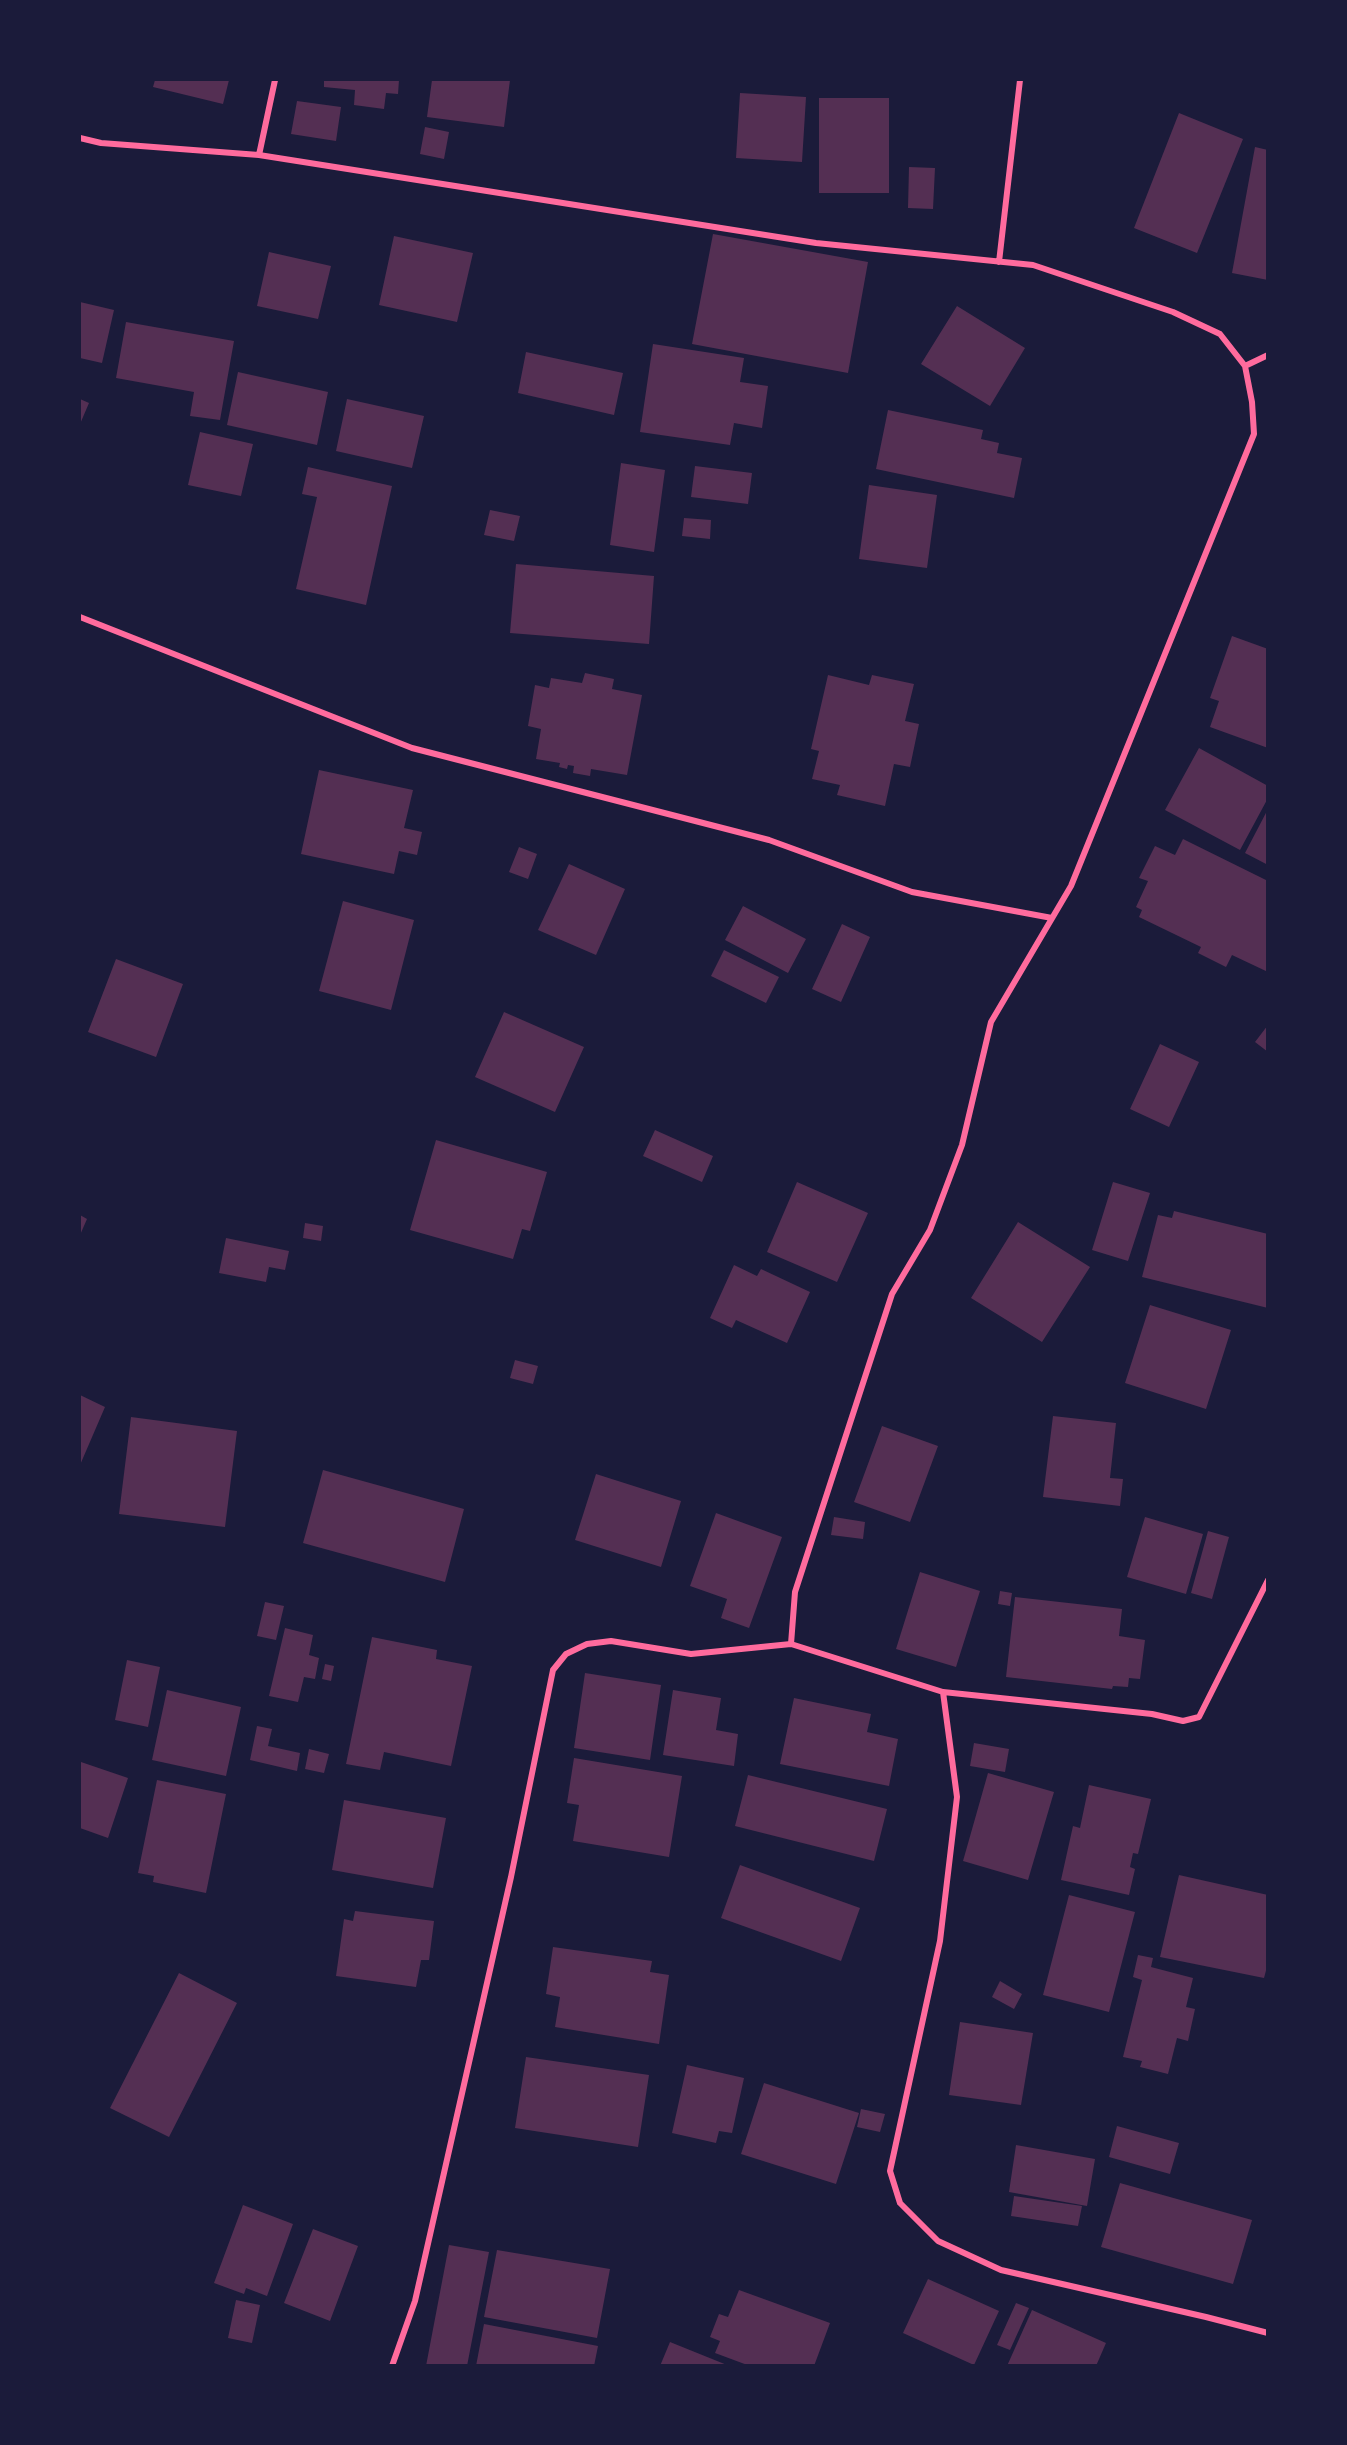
<!DOCTYPE html>
<style>
body{margin:0}
#map{position:relative;width:1347px;height:2445px;overflow:hidden;background:#1b1b3a;font-family:Barlow,sans-serif}
canvas{display:block}
.frame{position:absolute;inset:0;border:81px solid #1b1b3a;pointer-events:none}
</style>
<div id="map">
<canvas width="1347" height="2445"></canvas>
<div class="frame"></div>
</div>
<script>
const context = document.querySelector('canvas').getContext('2d');
context.lineJoin = 'round';
function fillPath(path, color) { context.fillStyle = color; context.fill(path, 'evenodd'); }
const toPath = rows => new Path2D(rows.map(r => 'M' + r).join(''));
function strokePath(path, color, width, dash) { context.strokeStyle = color; context.lineWidth = width; context.lineCap = dash ? 'butt' : 'round'; context.setLineDash(dash || []); context.stroke(path); }
fillPath(toPath([
 [155,80,229,80,223,104,153,87],
 [324,80,399,80,398,94,386,93,384,109,354,105,355,90,324,87],
 [432,80,510,80,504,127,427,117],
 [740,93,806,97,802,162,736,158],
 [819,98,889,98,889,193,819,193],
 [297,101,341,107,336,141,291,134],
 [1179,113,1243,139,1197,253,1134,228],
 [425,127,449,132,444,159,420,154],
 [1255,147,1268,150,1268,280,1232,273],
 [909,167,935,168,933,209,908,208],
 [713,234,868,262,848,373,692,344],
 [394,236,473,253,457,322,379,305],
 [269,252,331,266,318,319,257,306],
 [80,302,114,310,102,363,80,358],
 [957,306,1025,348,990,406,921,364],
 [126,322,234,341,220,420,190,416,194,392,116,378],
 [653,344,744,358,740,382,768,386,762,428,734,423,730,445,640,432],
 [526,352,623,373,614,415,518,393],
 [238,372,328,392,317,445,227,425],
 [80,399,89,403,80,424],
 [347,399,424,416,412,468,336,451],
 [888,410,983,430,981,439,999,443,997,453,1022,458,1014,498,876,469],
 [200,432,253,444,241,496,188,485],
 [621,463,665,470,654,552,610,545],
 [695,466,752,473,748,504,691,497],
 [308,467,392,486,366,605,296,589,317,497,302,494],
 [869,485,937,495,927,568,859,559],
 [490,510,520,516,514,541,484,535],
 [684,518,711,520,710,539,682,536],
 [516,564,654,576,649,644,510,633],
 [1232,636,1268,649,1268,748,1210,727,1219,701,1210,698],
 [585,673,614,679,612,689,642,695,627,775,591,769,590,776,573,773,574,766,568,765,567,769,559,767,560,763,536,759,541,729,528,726,535,685,549,688,551,678,582,683],
 [828,675,869,685,872,675,914,684,905,721,919,724,910,767,894,764,885,806,837,795,840,785,812,779,819,751,811,749],
 [1199,748,1268,786,1268,798,1240,850,1165,810],
 [319,770,413,790,404,828,422,832,417,855,399,851,394,874,301,854],
 [1268,809,1268,865,1245,853],
 [1183,839,1268,881,1268,972,1232,955,1226,967,1198,953,1201,947,1139,917,1142,910,1136,907,1148,881,1139,878,1155,846,1175,855],
 [519,847,537,854,528,879,509,872],
 [569,864,625,889,596,955,538,930],
 [343,901,414,920,391,1010,319,991],
 [743,906,806,939,788,973,725,940],
 [842,924,870,937,841,1002,812,989],
 [724,950,779,977,766,1003,711,976],
 [116,959,183,984,156,1057,88,1032],
 [504,1012,584,1047,555,1112,475,1077],
 [1268,1025,1268,1052,1255,1042],
 [1160,1044,1199,1062,1169,1127,1130,1109],
 [655,1130,713,1156,702,1182,643,1156],
 [436,1140,547,1172,530,1231,522,1229,513,1259,410,1230],
 [797,1182,868,1213,837,1282,767,1252],
 [1113,1182,1150,1193,1128,1261,1092,1250],
 [1174,1211,1268,1234,1268,1308,1142,1277,1158,1215,1172,1218],
 [80,1215,87,1219,80,1235],
 [1018,1222,1090,1267,1042,1342,971,1298],
 [305,1223,323,1226,321,1241,303,1238],
 [226,1238,289,1251,285,1270,269,1267,266,1282,219,1273],
 [734,1265,757,1276,761,1269,810,1292,787,1343,736,1320,732,1328,710,1318],
 [1150,1305,1231,1330,1206,1409,1125,1383],
 [515,1360,538,1366,533,1384,510,1378],
 [80,1395,105,1407,80,1465],
 [1053,1416,1116,1423,1110,1478,1123,1479,1120,1506,1043,1497],
 [131,1417,237,1431,225,1527,119,1514],
 [882,1426,938,1446,910,1522,854,1502],
 [323,1470,464,1509,445,1582,303,1543],
 [596,1474,681,1501,661,1567,575,1540],
 [716,1513,782,1537,749,1628,721,1618,727,1599,690,1586],
 [834,1517,865,1522,863,1539,831,1535],
 [1145,1517,1203,1534,1186,1594,1127,1577],
 [1208,1531,1229,1537,1212,1599,1191,1593],
 [920,1572,980,1591,956,1667,896,1649],
 [1000,1591,1012,1593,1010,1606,998,1604],
 [1015,1597,1122,1609,1119,1636,1145,1640,1140,1679,1129,1678,1128,1687,1113,1686,1112,1689,1006,1677],
 [265,1602,284,1606,276,1640,257,1636],
 [285,1628,313,1635,309,1655,319,1658,315,1679,304,1677,298,1702,269,1696],
 [372,1637,437,1650,436,1659,472,1666,451,1766,384,1752,380,1770,346,1764],
 [127,1660,160,1667,148,1727,115,1720],
 [325,1664,334,1666,331,1681,322,1679],
 [585,1673,661,1685,650,1760,574,1748],
 [167,1690,241,1707,226,1776,152,1760],
 [673,1690,721,1698,716,1730,738,1734,734,1766,663,1755],
 [794,1698,871,1714,867,1732,898,1739,889,1786,780,1764],
 [257,1726,272,1729,268,1746,300,1753,297,1771,250,1760],
 [974,1743,1009,1749,1005,1772,970,1766],
 [309,1749,329,1754,324,1773,305,1769],
 [574,1758,682,1776,669,1857,573,1841,579,1805,567,1803],
 [81,1762,128,1778,108,1838,80,1828],
 [988,1773,1054,1792,1028,1880,963,1861],
 [748,1775,887,1809,874,1861,735,1826],
 [157,1780,226,1794,206,1893,153,1882,154,1876,138,1873],
 [1089,1785,1151,1799,1138,1854,1133,1853,1130,1867,1135,1869,1129,1895,1061,1880,1073,1826,1080,1828],
 [344,1800,446,1818,433,1888,332,1870],
 [740,1865,860,1908,841,1961,721,1918],
 [1179,1875,1268,1895,1268,1963,1264,1978,1160,1957],
 [1069,1895,1135,1912,1109,2012,1043,1995],
 [355,1911,434,1921,429,1960,421,1960,416,1987,336,1976,344,1919,353,1921],
 [553,1947,652,1961,650,1972,669,1975,659,2044,555,2027,560,1997,546,1994],
 [1138,1955,1153,1958,1151,1967,1193,1978,1186,2007,1195,2009,1188,2041,1177,2038,1168,2074,1140,2067,1142,2061,1123,2057,1142,1980,1133,1977],
 [179,1973,237,2003,169,2137,110,2108],
 [1000,1981,1022,1994,1014,2009,992,1997],
 [960,2022,1033,2033,1021,2105,949,2095],
 [526,2057,649,2075,638,2147,515,2128],
 [687,2065,744,2078,732,2133,719,2131,716,2143,672,2133],
 [764,2083,859,2113,836,2184,741,2154],
 [861,2109,885,2114,880,2132,857,2127],
 [1117,2126,1179,2143,1170,2174,1109,2157],
 [1016,2145,1095,2159,1087,2206,1009,2192],
 [1120,2183,1252,2220,1233,2284,1101,2247],
 [1014,2196,1082,2206,1078,2226,1011,2216],
 [243,2205,293,2224,267,2296,246,2288,244,2294,214,2283],
 [313,2229,358,2246,330,2321,284,2303],
 [449,2245,489,2252,467,2366,426,2366],
 [497,2250,610,2269,597,2338,484,2317],
 [928,2279,999,2311,974,2365,903,2333],
 [739,2290,830,2323,814,2366,750,2366,715,2353,720,2341,710,2337,719,2314,728,2317],
 [236,2300,260,2305,252,2343,228,2338],
 [1016,2303,1029,2308,1010,2350,997,2345],
 [1032,2310,1106,2343,1096,2366,1007,2366],
 [484,2324,598,2346,594,2366,476,2366],
 [670,2342,727,2365,727,2366,660,2366]
]), '#542f53');
strokePath(toPath([
 [80,138,101,143,259,155,816,243,1033,265,1173,312,1220,334,1245,366,1252,402,1254,434,1071,886,991,1022,962,1145,930,1230,892,1294,795,1592,791,1644],
 [259,155,275,80],
 [999,262,1020,80],
 [1245,366,1268,355],
 [80,617,412,748,769,840,912,892,1052,918],
 [943,1692,957,1797,940,1941,890,2171,900,2203,938,2241,1001,2270,1206,2317,1268,2333],
 [392,2366,415,2301,511,1877,553,1670,566,1654,587,1644,611,1641,691,1654,791,1644,943,1692,1152,1714,1183,1721,1199,1717,1268,1580]
]), '#ff6b9d', 6);
</script>
